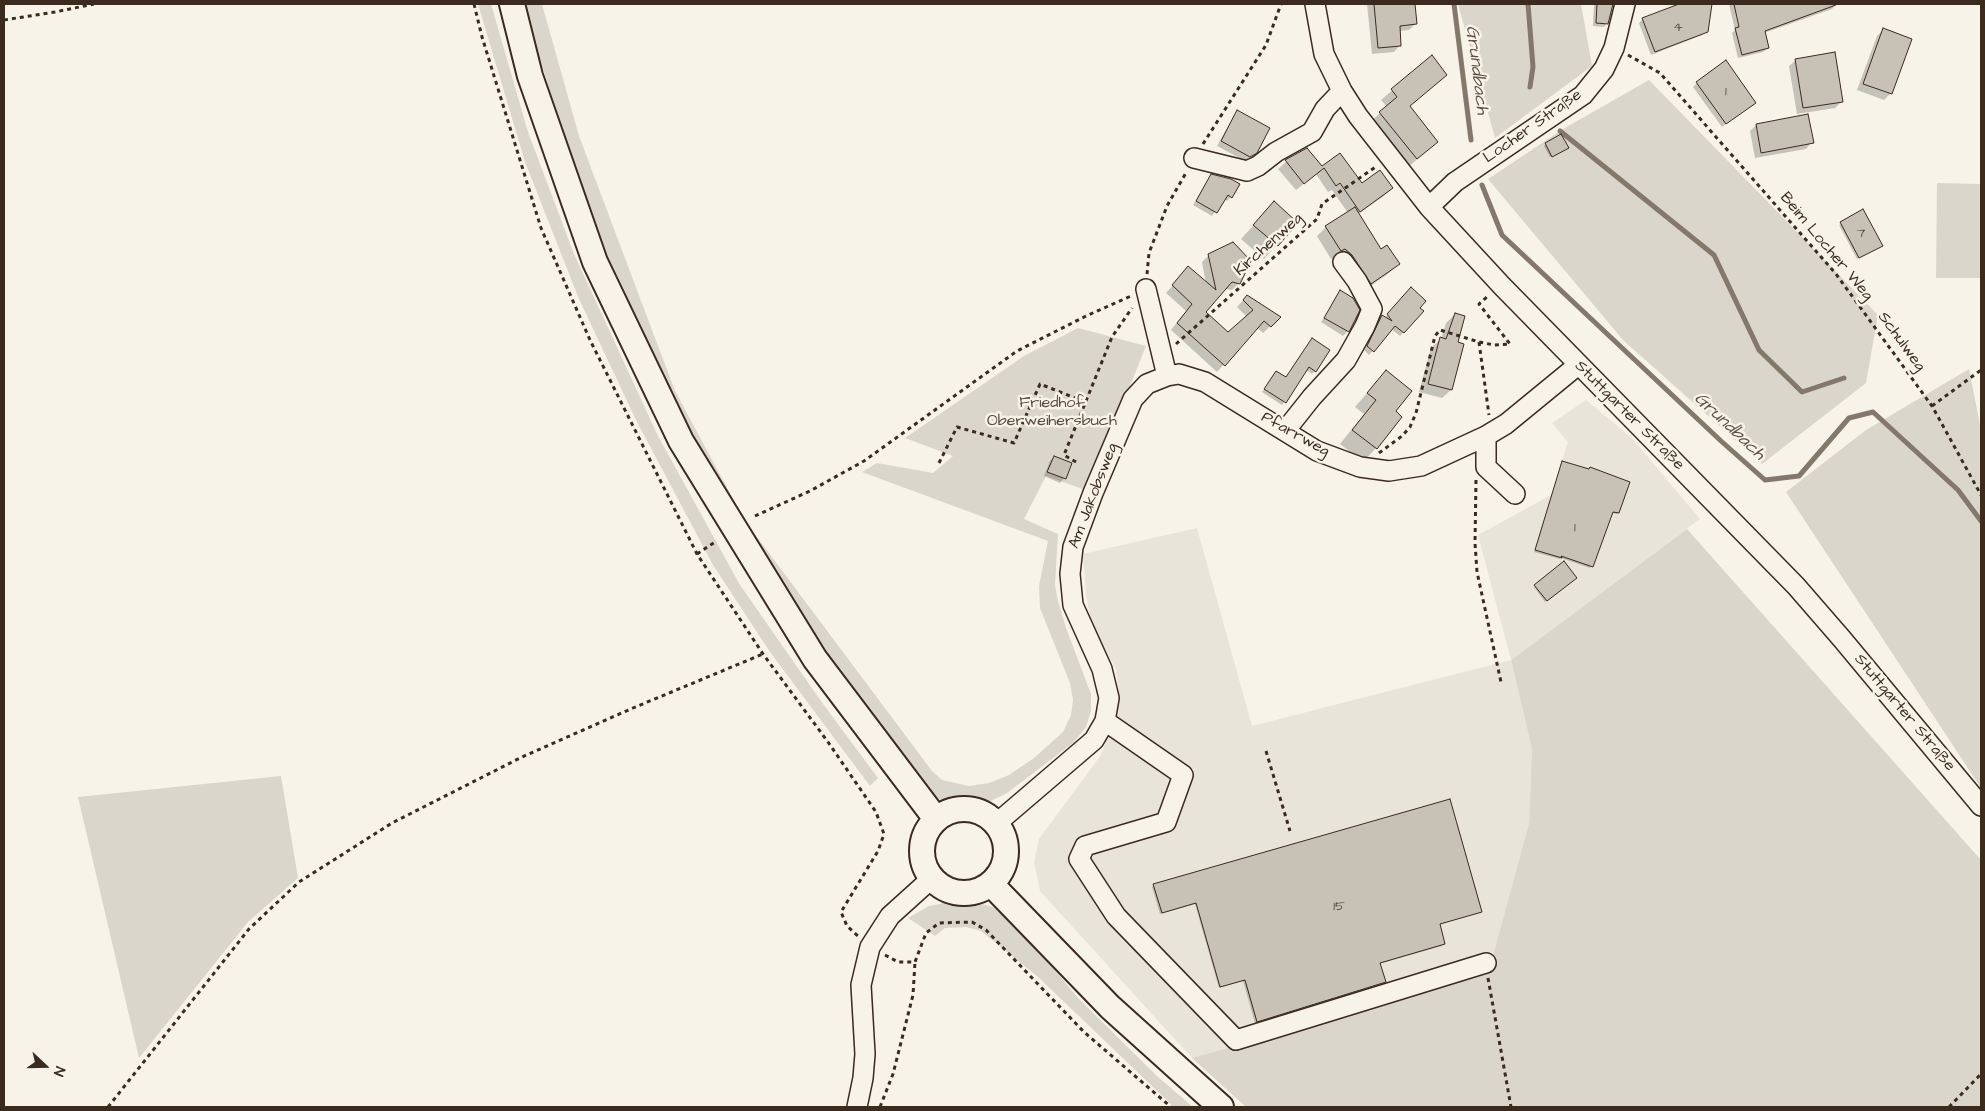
<!DOCTYPE html>
<meta charset="utf-8">
<style>
body{margin:0}
#map{position:relative;width:1985px;height:1111px;overflow:hidden;background:#f7f3e8;font-family:"Architects Daughter",sans-serif}
canvas{display:block}
.frame{position:absolute;inset:0;border:5px solid #3b2a1e;pointer-events:none}
.north{position:absolute;left:20px;top:1041px;width:50px;height:50px;-webkit-text-stroke:4px #f7f3e8;paint-order:stroke;rotate:111deg;font-size:14px;font-weight:700;line-height:20px;text-align:center;color:#3b2a1e}
.north::after{content:'';display:block;margin:auto;width:18px;height:22px;background:#3b2a1e;clip-path:polygon(50% 0,100% 100%,50% 72%,0 100%)}
</style>
<div id="map">
<canvas width="1985" height="1111"></canvas>
<div class="frame"></div>
<div class="north">N</div>
</div>
<script>
const context = document.querySelector('canvas').getContext('2d');
context.lineJoin = 'round';
function fillPath(path, color) { context.fillStyle = color; context.fill(path, 'evenodd'); }
const toPath = rows => new Path2D(rows.map(r => 'M' + r).join(''));
function strokePath(path, color, width, dash) { context.strokeStyle = color; context.lineWidth = width; context.lineCap = dash ? 'butt' : 'round'; context.setLineDash(dash || []); context.stroke(path); }
function label(font, color, halo, rows, align = 'center') {
  context.font = font + ' "Architects Daughter",sans-serif'; context.lineWidth = 5; context.setLineDash([]); context.textBaseline = 'middle'; context.strokeStyle = halo; context.fillStyle = color; for (const [text, x, y, turn = 0] of rows) {
    context.save(); context.translate(x, y); context.rotate((+turn || 0) * Math.PI / 180); context.textAlign = isNaN(turn) ? turn : align; if (halo) context.strokeText(text, 0, 0); context.fillText(text, 0, 0); context.restore();
  }
}
fillPath(toPath([
 [1586,400,1632,438,1700,519,1511,660,1532,749,1529,823,1488,974,1192,1058,1040,891,1034,862,1039,839,1101,755,1117,712,1119,694,1116,669,1091,623,1086,594,1083,554,1197,528,1252,726,1511,660,1478,535,1551,495,1568,442,1552,423]
]), '#e9e4d9');
fillPath(toPath([
 [478,4,491,4,528,132,574,254,658,436,740,585,823,704,878,778,870,786,770,652,713,565,636,420,579,299,525,162],
 [523,4,542,4,579,136,675,391,745,521,932,771,942,780,969,786,989,783,1009,775,1034,758,1063,732,1071,715,1073,700,1070,683,1040,608,1039,586,1048,541,862,472,877,463,933,473,953,456,905,438,1024,356,1078,328,1146,346,1088,491,1046,476,1024,519,1058,534,1055,585,1058,601,1066,628,1091,694,1091,711,1086,727,1073,743,1007,793,985,804,967,808,953,805,932,796,832,674,677,426,587,210],
 [1458,4,1581,4,1592,66,1495,138],
 [1649,80,1878,315,1866,383,1762,464,1623,340,1488,179,1563,129],
 [1937,183,1981,184,1981,278,1936,278],
 [1969,369,1981,430,1981,788,1786,492,1866,430],
 [1687,529,1981,860,1981,1107,1246,1107,1192,1058,1488,974,1529,823,1532,749,1511,660],
 [281,776,298,878,248,922,139,1058,78,797],
 [955,901,971,901,993,907,1028,938,1079,999,1157,1076,1193,1107,1174,1107,1038,977,981,931,966,927,945,928,935,936,908,918,929,906]
]), '#dbd6cb');
fillPath(toPath([
 [1367,4,1413,4,1415,24,1409,30,1399,31,1400,45,1394,52,1372,54],
 [1594,4,1611,4,1607,23,1604,27,1593,26],
 [1682,4,1711,4,1706,31,1702,35,1651,55,1639,23,1643,19],
 [1729,4,1836,4,1832,9,1764,33,1768,48,1763,52,1738,58,1732,33,1735,30],
 [1883,30,1891,93,1884,100,1857,90,1877,36],
 [1431,57,1446,74,1409,107,1437,142,1406,169,1369,123,1387,107,1381,100],
 [1796,60,1842,101,1835,108,1797,114,1789,66],
 [1697,83,1750,107,1722,127,1693,87],
 [1238,112,1256,152,1245,161,1217,146,1234,116],
 [1756,125,1812,142,1806,149,1755,158,1750,131],
 [1546,144,1566,149,1550,157,1544,146],
 [1307,149,1322,168,1340,155,1361,184,1392,188,1384,196,1358,214,1381,250,1398,264,1389,273,1362,292,1343,264,1335,257,1331,259,1317,236,1326,227,1348,213,1332,190,1328,192,1316,174,1296,190,1278,169,1286,162],
 [1211,175,1231,197,1227,201,1224,199,1212,216,1193,205],
 [1274,203,1297,223,1264,259,1241,239],
 [1863,211,1880,247,1857,259,1839,225],
 [1209,255,1239,283,1232,290,1225,289,1204,312,1228,334,1247,317,1237,307,1247,296,1279,318,1263,333,1257,328,1217,372,1171,330,1186,311,1166,293,1182,275,1206,284,1202,262],
 [1340,292,1358,310,1347,332,1343,336,1321,322],
 [1407,293,1422,311,1400,336,1391,329,1369,355,1364,350,1378,320,1382,316,1385,318],
 [1455,314,1456,343,1451,390,1442,398,1419,392,1431,348,1441,339,1446,323],
 [1309,343,1315,371,1312,374,1306,370,1282,405,1262,392,1273,376,1285,379],
 [1386,371,1394,412,1401,417,1376,448,1363,462,1340,444,1364,414,1355,407],
 [1054,457,1070,464,1064,478,1060,483,1044,476,1050,461],
 [1562,462,1618,513,1617,514,1612,513,1590,568,1561,558,1560,559,1534,552],
 [1564,562,1574,580,1545,602,1534,587],
 [1154,885,1480,911,1439,925,1444,944,1442,946,1379,964,1385,982,1383,983,1255,1023,1243,981,1219,988,1195,904,1160,914,1152,887]
]), '#0003');
strokePath(toPath([
 [1454,4,1471,140],
 [1528,4,1533,67,1530,87],
 [1560,131,1714,255,1759,350,1802,392,1844,378],
 [1482,185,1502,235,1721,441,1765,480,1799,476,1849,418,1873,412,1958,490,1981,521]
]), '#84786c', 5);
const building = toPath([
 [1374,4,1415,4,1417,24,1400,26,1401,46,1378,48,1374,4],
 [1597,4,1613,4,1608,24,1596,23,1597,4],
 [1679,4,1712,4,1708,32,1655,52,1642,18,1679,4],
 [1734,4,1835,4,1836,5,1765,31,1769,48,1742,55,1735,28,1739,27,1734,4],
 [1883,28,1912,39,1892,94,1863,84,1883,28],
 [1835,52,1843,102,1803,108,1795,59,1835,52],
 [1432,55,1447,75,1410,106,1438,142,1417,159,1379,112,1397,97,1391,89,1432,55],
 [1726,60,1756,103,1726,124,1696,82,1726,60],
 [1237,110,1270,128,1257,153,1250,157,1221,141,1237,110],
 [1808,114,1814,143,1761,153,1756,124,1808,114],
 [1561,134,1569,148,1552,157,1545,143,1561,134],
 [1307,148,1322,166,1340,153,1362,183,1380,170,1393,188,1360,212,1340,183,1336,186,1324,168,1304,184,1285,160,1307,148],
 [1211,174,1231,179,1240,184,1232,198,1228,195,1217,213,1196,201,1211,174],
 [1274,201,1298,223,1278,246,1253,225,1274,201],
 [1355,207,1381,249,1387,245,1400,264,1371,284,1352,255,1345,249,1341,251,1325,226,1355,207],
 [1863,209,1883,246,1859,258,1840,222,1863,209],
 [1233,242,1251,261,1240,284,1232,282,1206,312,1228,332,1253,310,1243,300,1247,295,1281,317,1271,327,1264,321,1225,366,1177,323,1192,304,1172,285,1188,266,1216,290,1208,254,1233,242],
 [1411,287,1426,301,1420,308,1424,311,1404,333,1395,326,1374,352,1367,346,1382,315,1392,321,1387,314,1411,287],
 [1340,290,1353,298,1360,310,1349,332,1324,318,1340,290],
 [1455,313,1465,316,1458,342,1464,344,1452,390,1428,384,1440,337,1446,339,1455,313],
 [1312,338,1330,350,1316,372,1309,367,1286,403,1264,389,1276,371,1286,377,1312,338],
 [1386,370,1412,391,1396,411,1402,417,1377,449,1352,430,1376,400,1367,393,1386,370],
 [1054,456,1072,463,1066,479,1047,472,1054,456],
 [1562,461,1589,469,1590,467,1630,482,1619,513,1613,512,1593,567,1561,556,1562,558,1535,550,1562,461],
 [1564,561,1577,578,1547,601,1534,585,1564,561],
 [1450,799,1482,912,1440,924,1445,944,1380,963,1386,982,1257,1022,1245,980,1220,987,1196,903,1162,913,1153,884,1450,799]
]);
fillPath(building, '#c8c1b6');
strokePath(building, '#3b2a1e', 1);
const minor = toPath([
 [1315,4,1324,54,1342,91,1358,116,1429,207,1502,286,1796,586,1842,639,1981,806],
 [1194,158,1247,171,1258,166,1276,152,1312,132,1325,109,1342,91],
 [1429,207,1455,182,1583,95,1604,69,1614,48,1625,4],
 [1146,289,1167,376],
 [1285,431,1312,397,1346,360,1365,326,1372,309,1357,281,1343,262],
 [1486,436,1486,467,1515,494],
 [1105,721,1183,775,1166,822,1085,846,1079,859,1116,916,1236,1040,1486,963],
 [997,823,1094,740,1105,721,1109,698,1102,669,1073,605,1070,574,1073,547,1093,493,1133,399,1147,384,1167,376,1179,374,1205,382,1317,451,1360,467,1389,471,1421,466,1486,436,1506,424,1578,365],
 [857,1107,863,1078,865,1054,861,985,870,947,890,916,931,879]
]);
const major = toPath([
 [512,4,530,76,595,262,681,441,815,659,936,819],
 '922 851a42 42 0 1 1 84 0a42 42 0 1 1-84 0Z',
 [991,884,1110,1007,1221,1107]
]);
strokePath(minor, '#3b2a1e', 22);
strokePath(major, '#3b2a1e', 28);
strokePath(toPath([
 [474,4,482,37,541,228,590,340,697,554,763,654,828,742,876,812,884,834,878,851,841,912,847,926,858,936],
 [4,20,55,12,94,4],
 [1628,55,1660,73,1836,274,1932,406,1981,495],
 [1203,144,1266,45,1281,4],
 [1147,274,1149,253,1167,206,1187,171],
 [1479,342,1489,415],
 [1176,344,1317,219,1322,204,1377,166],
 [1932,406,1981,370],
 [1379,453,1402,436,1410,427,1416,413,1435,336,1440,330,1479,342,1494,345,1510,344,1479,304,1488,296],
 [1076,462,1064,455,1112,337,1132,308],
 [939,463,957,427,1014,443,1040,384,1085,402],
 [1476,480,1475,543,1477,572,1501,682],
 [755,516,810,491,864,461,1017,351,1086,316,1131,296],
 [697,554,715,542],
 [1266,751,1290,831],
 [885,955,898,962,915,962,926,933,939,923,972,922,986,930,1084,1032,1171,1107],
 [1488,978,1511,1107],
 [108,1107,249,929,299,882,392,823,522,757,633,708,763,654],
 [880,1107,893,1074,913,995,915,962],
 [1949,1107,1981,1074]
]), '#3b2a1e', 3, [4, 4]);
strokePath(minor, '#f7f3e8', 19);
strokePath(major, '#f7f3e8', 24);
label('14px', '#5e5044', null, [
 ["4",1678,28],
 ["1",1726,92],
 ["7",1861,234],
 ["1",1575,528],
 ["15",1339,907]
]);
label('16px', '#3b2a1e', '#f7f3e8', [
 ["Locher Straße",1533,127,-35],
 ["Kirchenweg",1269,245,-42],
 ["Beim Locher Weg",1826,247,50],
 ["Schulweg",1901,342,54],
 ["Stuttgarter Straße",1629,416,45],
 ["Pfarrweg",1295,435,29],
 ["Am Jakobsweg",1094,496,-69],
 ["Stuttgarter Straße",1904,713,50]
]);
label('16px', '#5b4c41', '#f7f3e8', [
 ["Friedhof",1052,404],
 ["Oberweihersbuch",1052,422]
]);
label('italic 18px', '#5f5145', '#f7f3e8', [
 ["Grundbach",1476,70,83],
 ["Grundbach",1729,427,43]
]);
</script>
